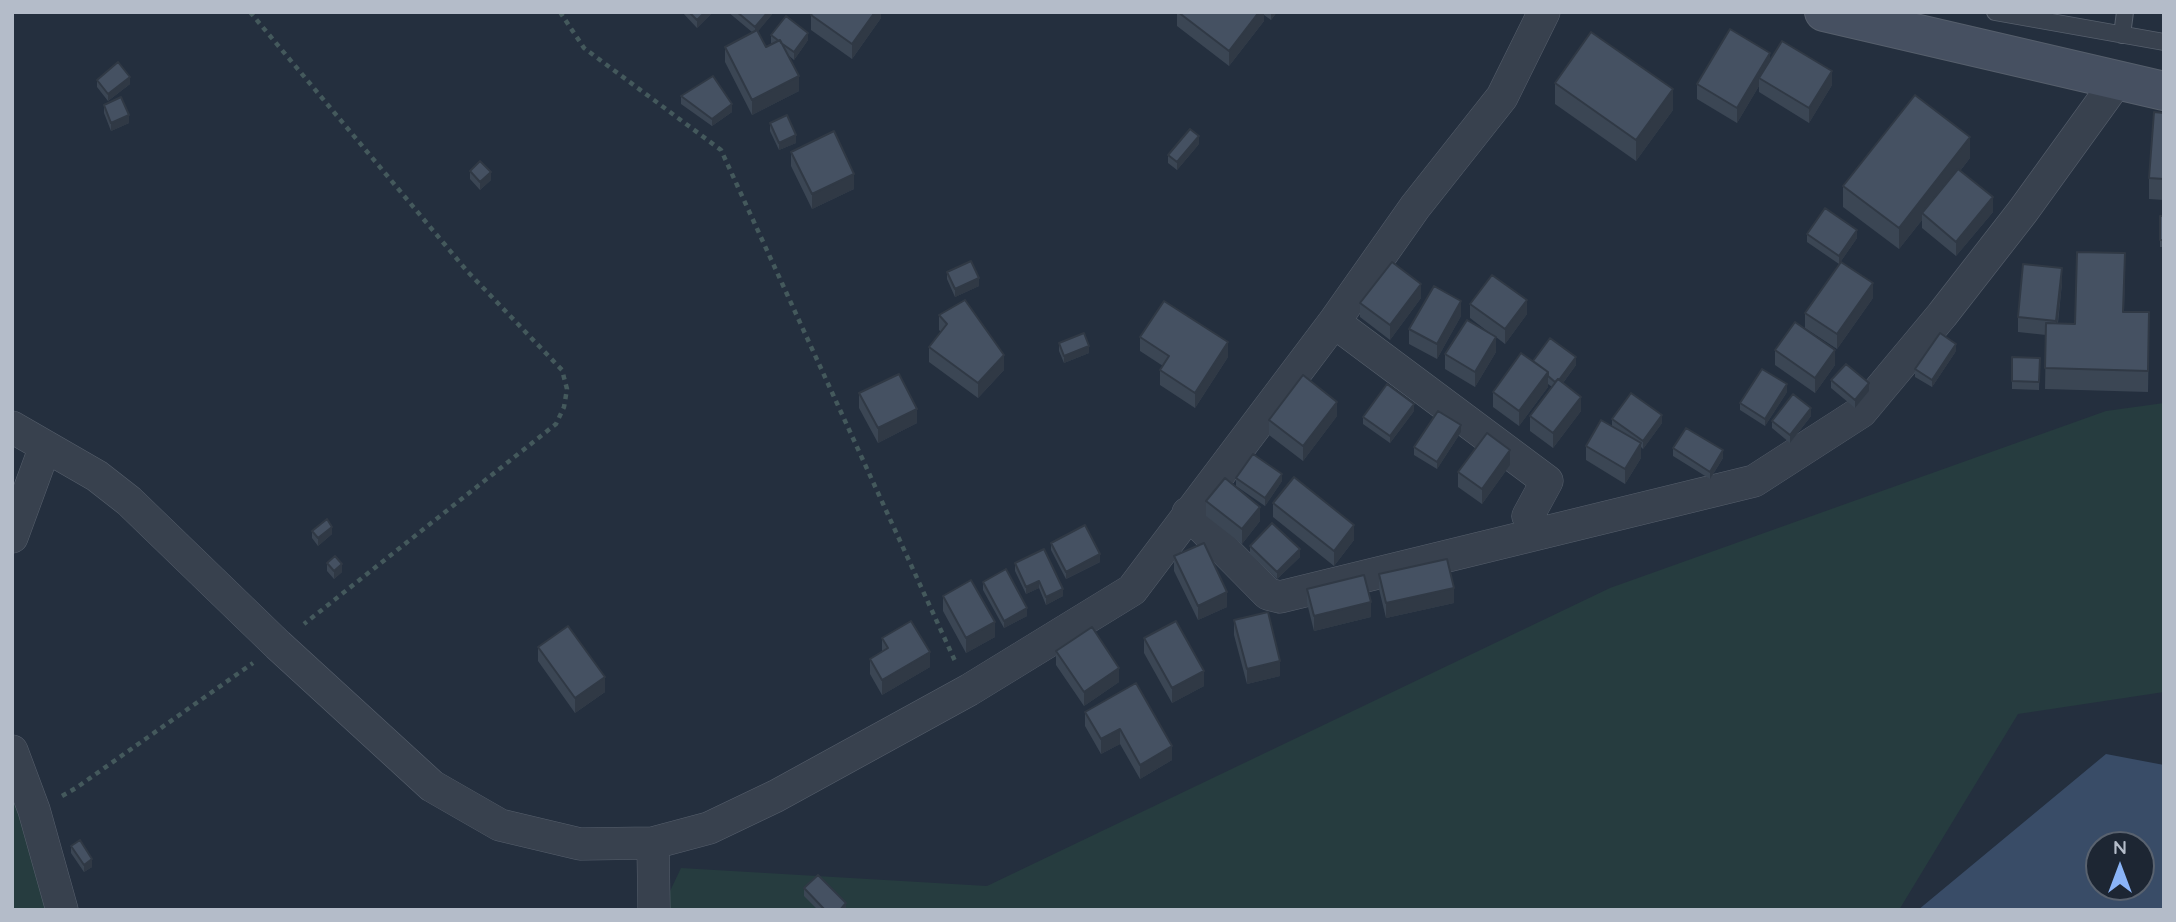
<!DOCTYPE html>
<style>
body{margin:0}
#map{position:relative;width:2176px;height:922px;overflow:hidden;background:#242f3e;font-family:Quicksand,sans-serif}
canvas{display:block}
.frame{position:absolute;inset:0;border:14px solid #b4bcc9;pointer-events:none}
.north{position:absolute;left:2085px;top:831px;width:70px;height:70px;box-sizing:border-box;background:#1d2633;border:2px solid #59626f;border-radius:50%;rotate:0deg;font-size:19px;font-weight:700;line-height:28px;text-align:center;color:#b4bcc9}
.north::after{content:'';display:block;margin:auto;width:24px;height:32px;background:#8ab4f8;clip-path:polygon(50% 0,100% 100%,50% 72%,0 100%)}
</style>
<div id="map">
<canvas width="2176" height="922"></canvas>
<div class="frame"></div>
<div class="north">N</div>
</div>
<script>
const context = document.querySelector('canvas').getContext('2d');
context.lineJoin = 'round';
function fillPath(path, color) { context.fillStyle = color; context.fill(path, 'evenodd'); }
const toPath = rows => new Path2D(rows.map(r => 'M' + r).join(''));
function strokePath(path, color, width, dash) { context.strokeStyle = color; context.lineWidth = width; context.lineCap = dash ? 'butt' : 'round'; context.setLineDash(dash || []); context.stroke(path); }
fillPath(toPath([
 [2164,403,2164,692,2018,714,1899,910,661,910,681,868,987,886,1610,588,2106,411],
 [12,779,51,910,12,910]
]), '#263c3f');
fillPath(toPath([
 [2106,754,2164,765,2164,910,1918,910],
 [2099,845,2141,845,2141,887,2099,887]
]), '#394c67');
const lane = toPath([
 [1995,12,2164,42],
 [2122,35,2125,12]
]);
const street = toPath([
 [1334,322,1547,481,1528,516,1540,533],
 [12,427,97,476,129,501,278,645,432,786,500,825,580,844,653,843,709,828,776,796,969,690,1132,590,1334,322,1415,207,1502,97,1544,12],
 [1188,513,1268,594,1280,597,1754,481,1861,412,1942,315,2023,211,2109,92,2115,80],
 [12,537,45,447],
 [12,751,34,810,62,910],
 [653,843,654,910]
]);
const secondary = toPath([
 [1824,12,2164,91]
]);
strokePath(lane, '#565f6c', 18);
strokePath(street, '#565f6c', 33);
strokePath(secondary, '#565f6c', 40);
strokePath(toPath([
 [250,12,467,271,562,370,567,389,564,407,556,424,304,624],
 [560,12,584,48,721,150,955,661],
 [62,796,76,788,253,663]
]), '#44595c', 4.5, [5, 5]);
strokePath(lane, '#38414e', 16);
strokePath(street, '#38414e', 32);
strokePath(secondary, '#465061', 38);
fillPath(toPath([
 [682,12,713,12,697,28],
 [728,12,774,12,758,31,766,47,773,44,771,43,771,35,808,40,794,60,788,55,799,91,752,115,725,62,725,47,752,32],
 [881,12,881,18,852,59,811,30,811,15],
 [1177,12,1277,12,1271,20,1264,15,1264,21,1229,66,1177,26],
 [1770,59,1832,85,1809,123,1759,92,1759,86,1737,123,1697,99,1697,84],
 [97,80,130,84,108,101,97,87],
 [1555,83,1673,110,1636,161,1555,104],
 [681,96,732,112,712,126,681,104],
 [104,105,129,123,111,131,104,113],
 [2164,113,2164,200,2149,199,2149,178],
 [770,123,796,143,779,150,770,131],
 [1199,144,1177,170,1168,163,1168,155],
 [791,152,854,189,812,209,791,166],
 [1970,158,1960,171,1993,212,1956,256,1922,228,1922,220,1899,249,1843,207,1843,186],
 [470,171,491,180,480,190,470,179],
 [2160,216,2164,216,2164,247,2160,247],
 [1807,234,1857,238,1839,264,1807,242],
 [947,272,979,286,955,297,947,279],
 [2125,274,2124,312,2149,333,2148,392,2045,389,2046,335,2018,332,2018,317,2062,283,2058,323,2075,324],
 [1421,298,1390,340,1360,317,1360,303],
 [1873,298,1837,349,1805,328,1805,313],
 [1470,304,1527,314,1505,344,1496,337,1496,352,1475,387,1445,369,1445,354,1495,337,1470,318],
 [939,315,1004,370,978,398,929,362,929,347,941,332,939,330],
 [1461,316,1437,359,1409,344,1409,329],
 [1140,337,1228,357,1195,408,1160,385,1160,370,1163,366,1140,351],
 [1059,343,1089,353,1064,363,1059,351],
 [1775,350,1835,365,1815,393,1775,365],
 [1956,351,1932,387,1915,377,1915,369],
 [2012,357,2040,358,2039,390,2012,389],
 [1533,361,1576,365,1563,383,1581,411,1553,448,1530,431,1530,416,1552,387,1548,384,1548,387,1519,426,1493,407,1493,392],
 [1831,380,1869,391,1855,408,1831,388],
 [1787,392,1765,426,1740,410,1740,403],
 [859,393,917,423,878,443,859,408],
 [1414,411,1390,443,1363,424,1363,417],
 [1337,416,1303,461,1269,435,1269,420],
 [1811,416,1790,443,1772,428,1772,421],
 [1612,419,1662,423,1643,449,1641,447,1641,458,1625,484,1586,460,1586,446,1612,426],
 [1461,432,1437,469,1414,455,1414,447],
 [1673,448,1723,458,1710,479,1673,456],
 [1510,465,1482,504,1458,487,1458,472],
 [1236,478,1282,481,1265,506,1236,486],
 [1206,501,1260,521,1242,544,1206,516],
 [1273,503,1354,540,1334,566,1273,517],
 [312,531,332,534,318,546,312,538],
 [1051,543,1100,562,1066,579,1051,550],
 [1250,546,1300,557,1277,579,1250,554],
 [1174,556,1227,607,1198,620,1174,571],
 [327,563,342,572,334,579,327,571],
 [1015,563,1063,596,1046,605,1039,588,1026,594,1015,571],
 [1379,574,1454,603,1386,618,1379,589],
 [983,582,1027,616,1004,628,983,590],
 [1307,589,1371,617,1314,631,1307,603],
 [943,596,995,637,966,653,943,611],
 [1234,620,1280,676,1247,684,1234,635],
 [882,638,930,667,882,695,870,674,870,659,882,652],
 [1144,638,1204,686,1172,703,1144,653],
 [538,647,605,692,575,713,538,661],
 [1056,651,1119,682,1084,706,1056,665],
 [1136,683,1172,760,1140,779,1120,744,1101,754,1085,726,1085,712],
 [71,846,92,867,84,872,71,853],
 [804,888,846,910,818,910,804,896]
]), '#3b4654');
fillPath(toPath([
 [705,12,713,12,697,28,697,20],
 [768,12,774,12,755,35,755,27],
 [875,12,881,12,881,18,852,59,852,44],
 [1259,12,1264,12,1264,21,1229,66,1229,51],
 [1271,12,1277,12,1271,20],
 [808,33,808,40,794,60,794,52],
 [1770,53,1770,68,1759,78,1759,86,1737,123,1737,108],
 [1832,71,1832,85,1809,123,1809,108],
 [799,76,799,91,752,115,752,100],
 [130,77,130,84,108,101,108,94],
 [1673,89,1673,110,1636,161,1636,140],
 [732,104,732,112,712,126,712,119],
 [129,115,129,123,111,131,111,123],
 [796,135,796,143,779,150,779,143],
 [1199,136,1199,144,1177,170,1177,162],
 [1970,137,1970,158,1925,216,1922,213,1922,220,1899,249,1899,228],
 [491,172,491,180,480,190,480,182],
 [854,174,854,189,812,209,812,194],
 [1993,197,1993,212,1956,256,1956,242],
 [1857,230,1857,238,1839,264,1839,256],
 [2062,268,2062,283,2056,336,2056,321],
 [979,278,979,286,955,297,955,289],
 [1873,283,1873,298,1837,349,1837,334],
 [1421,284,1421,298,1390,340,1390,325],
 [1527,300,1527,314,1505,344,1505,329],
 [1461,301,1461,316,1437,359,1437,344],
 [1496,337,1496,352,1475,387,1475,372],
 [1228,342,1228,357,1195,408,1195,393],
 [1956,344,1956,351,1932,387,1932,380],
 [1089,346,1089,353,1064,363,1064,356],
 [1835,350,1835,365,1815,393,1815,378],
 [1004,355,1004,370,978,398,978,383],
 [1576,357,1576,365,1557,391,1557,383],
 [1548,372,1548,387,1519,426,1519,411],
 [1869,383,1869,391,1855,408,1855,400],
 [1787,384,1787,392,1765,426,1765,419],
 [1581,397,1581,411,1553,448,1553,433],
 [1337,402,1337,416,1303,461,1303,446],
 [1414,404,1414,411,1390,443,1390,436],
 [1811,408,1811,416,1790,443,1790,435],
 [917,409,917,423,878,443,878,428],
 [1662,415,1662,423,1643,449,1643,441],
 [1461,425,1461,432,1437,469,1437,462],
 [1641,443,1641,458,1625,484,1625,469],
 [1510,450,1510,465,1482,504,1482,489],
 [1723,450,1723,458,1710,479,1710,472],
 [1282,474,1282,481,1265,506,1265,498],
 [1260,507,1260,521,1242,544,1242,529],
 [1354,525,1354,540,1334,566,1334,551],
 [332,527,332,534,318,546,318,538],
 [1300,549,1300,557,1277,579,1277,572],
 [1100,554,1100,562,1066,579,1066,572],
 [342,564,342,572,334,579,334,571],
 [1039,581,1039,588,1026,594,1026,587],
 [1454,588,1454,603,1386,618,1386,603],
 [1063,589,1063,596,1046,605,1046,597],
 [1227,592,1227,607,1198,620,1198,606],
 [1371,602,1371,617,1314,631,1314,616],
 [1027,608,1027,616,1004,628,1004,621],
 [995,622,995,637,966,653,966,638],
 [930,652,930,667,882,695,882,680],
 [1280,661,1280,676,1247,684,1247,669],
 [1119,668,1119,682,1084,706,1084,692],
 [1204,671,1204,686,1172,703,1172,688],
 [605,677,605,692,575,713,575,698],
 [1120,729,1120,744,1101,754,1101,739],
 [1172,746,1172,760,1140,779,1140,765],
 [92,859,92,867,84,872,84,865],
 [846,903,846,910,840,910]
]), '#303945');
const building = toPath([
 [689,12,705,12,697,20,689,12],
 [737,12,768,12,755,27,737,12],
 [813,12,875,12,852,44,811,15,813,12],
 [1178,12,1259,12,1229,51,1178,12],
 [786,16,808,33,794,52,781,43,780,40,779,41,771,35,786,16],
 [1730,29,1770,53,1737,108,1697,84,1730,29],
 [757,30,766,47,780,40,799,76,752,100,725,47,757,30],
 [1591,32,1673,89,1636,140,1555,83,1591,32],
 [1782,41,1832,71,1809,108,1759,78,1782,41],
 [118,62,130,77,108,94,97,80,118,62],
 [713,76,732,104,712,119,681,96,713,76],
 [1915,95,1970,137,1899,228,1843,186,1915,95],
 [121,97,129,115,111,123,104,105,121,97],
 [2154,112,2164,113,2164,179,2149,178,2154,112],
 [787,115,796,135,779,143,770,123,787,115],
 [1190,129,1199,136,1177,162,1168,155,1190,129],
 [834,131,854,174,812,194,791,152,834,131],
 [480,161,491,172,480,182,470,171,480,161],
 [1958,169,1993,197,1956,242,1922,213,1958,169],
 [1825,208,1857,230,1839,256,1807,234,1825,208],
 [2160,216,2164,216,2164,240,2160,240,2160,216],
 [2077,252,2125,253,2123,312,2149,312,2148,371,2045,368,2046,323,2075,324,2077,252],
 [971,261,979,278,955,289,947,272,971,261],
 [1392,262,1421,284,1390,325,1360,303,1392,262],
 [1841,262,1873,283,1837,334,1805,313,1841,262],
 [2023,264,2062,268,2056,321,2018,317,2023,264],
 [1492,275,1527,300,1505,329,1470,304,1492,275],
 [1434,286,1461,301,1437,344,1409,329,1434,286],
 [965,300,1004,355,978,383,929,347,947,324,939,315,965,300],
 [1164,301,1228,342,1195,393,1160,370,1169,356,1140,337,1164,301],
 [1467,320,1496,337,1475,372,1445,354,1467,320],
 [1795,322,1835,350,1815,378,1775,350,1795,322],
 [1084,333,1089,346,1064,356,1059,343,1084,333],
 [1940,333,1956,344,1932,380,1915,369,1940,333],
 [1550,338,1576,357,1559,380,1558,379,1555,382,1548,376,1548,372,1533,361,1550,338],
 [1521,353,1548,372,1519,411,1493,392,1521,353],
 [2012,357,2040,358,2039,382,2012,381,2012,357],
 [1846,364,1869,383,1855,400,1831,380,1846,364],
 [1762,369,1787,384,1765,419,1740,403,1762,369],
 [899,374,917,409,878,428,859,393,899,374],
 [1303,375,1337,402,1303,446,1269,420,1303,375],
 [1558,379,1581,397,1553,433,1530,416,1558,379],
 [1387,384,1414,404,1390,436,1363,417,1387,384],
 [1631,393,1662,415,1643,441,1612,419,1631,393],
 [1793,394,1811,408,1790,435,1772,421,1793,394],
 [1438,411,1461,425,1437,462,1414,447,1438,411],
 [1601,420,1641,443,1625,469,1586,446,1601,420],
 [1686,428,1723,450,1710,472,1673,448,1686,428],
 [1487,433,1510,450,1482,489,1458,472,1487,433],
 [1253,454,1282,474,1265,498,1236,478,1253,454],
 [1294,477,1354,525,1334,551,1273,503,1294,477],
 [1225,478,1260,507,1242,529,1206,501,1225,478],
 [327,519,332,527,318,538,312,531,327,519],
 [1272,523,1300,549,1277,572,1250,546,1272,523],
 [1085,525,1100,554,1066,572,1051,543,1085,525],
 [1204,543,1227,592,1198,606,1174,556,1204,543],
 [1044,549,1063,589,1046,597,1039,581,1026,587,1015,563,1044,549],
 [335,556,342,564,334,571,327,563,335,556],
 [1447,559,1454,588,1386,603,1379,574,1447,559],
 [1006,569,1027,608,1004,621,983,582,1006,569],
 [1364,575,1371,602,1314,616,1307,589,1364,575],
 [971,580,995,622,966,638,943,596,971,580],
 [1268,612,1280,661,1247,669,1234,620,1268,612],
 [911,621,930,652,882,680,870,659,888,648,882,638,911,621],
 [1176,621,1204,671,1172,688,1144,638,1176,621],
 [568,626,605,677,575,698,538,647,568,626],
 [1092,627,1119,668,1084,692,1056,651,1092,627],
 [1136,683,1172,746,1140,765,1120,729,1101,739,1085,712,1136,683],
 [80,840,92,859,84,865,71,846,80,840],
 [818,875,846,903,840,910,825,910,804,888,818,875]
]);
fillPath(building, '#455162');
strokePath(building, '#303945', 2);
</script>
